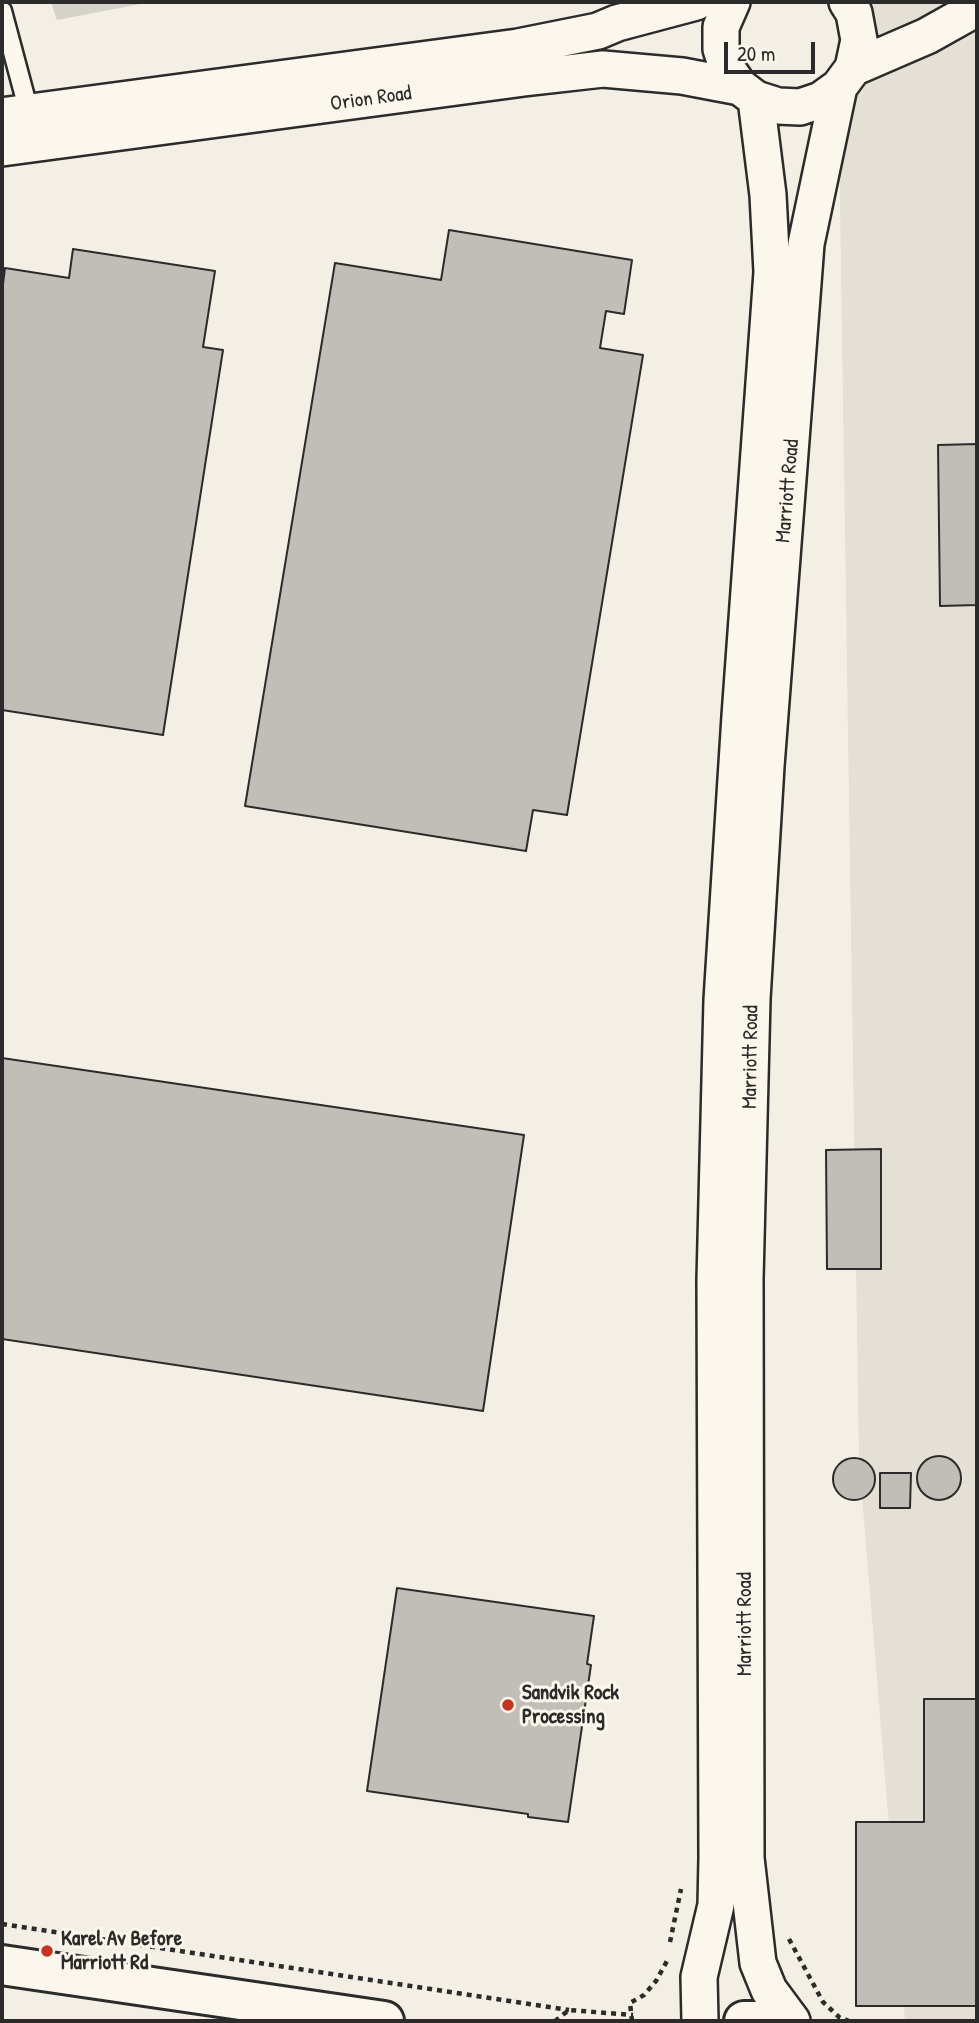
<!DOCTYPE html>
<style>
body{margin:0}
#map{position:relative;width:979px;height:2023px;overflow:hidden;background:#f3efe4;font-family:"Patrick Hand",sans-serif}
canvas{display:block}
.frame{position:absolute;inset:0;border:4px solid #2b2b2b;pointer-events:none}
.scale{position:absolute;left:724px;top:42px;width:91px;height:32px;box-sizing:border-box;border:4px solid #2b2b2b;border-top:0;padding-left:9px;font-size:21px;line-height:24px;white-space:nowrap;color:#2b2b2b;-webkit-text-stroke:5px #fbf7ec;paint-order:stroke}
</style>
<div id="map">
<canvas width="979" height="2023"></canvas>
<div class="frame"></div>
<div class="scale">20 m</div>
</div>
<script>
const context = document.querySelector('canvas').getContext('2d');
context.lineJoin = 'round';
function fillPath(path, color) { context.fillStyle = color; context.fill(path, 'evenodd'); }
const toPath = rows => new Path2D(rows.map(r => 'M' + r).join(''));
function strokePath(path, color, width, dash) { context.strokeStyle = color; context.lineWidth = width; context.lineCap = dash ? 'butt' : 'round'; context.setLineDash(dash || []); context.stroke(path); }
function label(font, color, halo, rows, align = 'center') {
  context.font = font + ' "Patrick Hand",sans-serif'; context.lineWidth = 6; context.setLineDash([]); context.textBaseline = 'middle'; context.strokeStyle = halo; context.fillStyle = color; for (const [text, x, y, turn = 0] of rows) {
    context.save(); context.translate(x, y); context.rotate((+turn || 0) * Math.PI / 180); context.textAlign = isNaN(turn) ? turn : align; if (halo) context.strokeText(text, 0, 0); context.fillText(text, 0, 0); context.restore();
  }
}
fillPath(toPath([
 [837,2,977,2,977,2021,905,2021,859,1459]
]), '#e4e0d6');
fillPath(toPath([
 [51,2,151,2,57,20]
]), '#d5d2c9');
const building = toPath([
 [449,230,632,260,624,314,606,311,600,348,643,355,567,815,533,810,526,851,245,806,335,263,441,280,449,230],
 [73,249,215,271,203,347,223,350,163,735,2,710,2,292,5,268,69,278,73,249],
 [977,444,977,605,940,606,938,445,977,444],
 [2,1058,524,1135,483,1411,2,1339,2,1058],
 [881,1149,881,1269,827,1269,826,1150,881,1149],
 '917 1478a22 22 0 1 1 44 0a22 22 0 1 1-44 0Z',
 '833 1479a21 21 0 1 1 42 0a21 21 0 1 1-42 0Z',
 [880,1473,911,1473,910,1508,880,1508,880,1473],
 [397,1588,594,1616,587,1664,591,1665,568,1822,528,1817,528,1814,367,1791,397,1588],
 [924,1699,977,1699,977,2006,856,2006,856,1822,924,1822,924,1699]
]);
fillPath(building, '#c0beb6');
strokePath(building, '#2b2b2b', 2);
const service = toPath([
 [2,11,29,112]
]);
const minor = toPath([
 [732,2,721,27,721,49,728,70,740,87,756,99,778,106,800,107,821,100,839,87,853,68,859,40,854,13,847,2],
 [853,68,927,36,977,8],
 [2,116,518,47,598,31,617,23,696,2],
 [2,148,524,78,603,69,682,76,740,87],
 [700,2021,699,1977,716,1905,717,1858,715,1280,722,1000,740,716,772,272,768,195,756,99],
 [792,2021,769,1990,758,1963,746,1858,745,1279,752,999,766,766,806,244,839,87]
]);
const secondary = toPath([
 [2,1965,384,2021],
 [744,2021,762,2021]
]);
strokePath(service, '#2b2b2b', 23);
strokePath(minor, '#2b2b2b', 40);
strokePath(secondary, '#2b2b2b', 44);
strokePath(toPath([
 [2,1924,569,2010],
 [789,1939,823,2002,839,2017,849,2021],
 [670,1942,681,1889],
 [555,2021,569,2010,633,2015],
 [632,2021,630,2003,644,1995,656,1981,667,1961]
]), '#2b2b2b', 4.5, [5, 5]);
strokePath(service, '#fbf7ec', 18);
strokePath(minor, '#fbf7ec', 35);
strokePath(secondary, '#fbf7ec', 38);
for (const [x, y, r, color] of [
 [508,1705,7,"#c8321e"],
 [47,1951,7,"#c8321e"]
]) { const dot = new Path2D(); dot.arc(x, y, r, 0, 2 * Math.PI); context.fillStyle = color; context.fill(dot); strokePath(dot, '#fbf7ec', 2.5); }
label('21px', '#2b2b2b', '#fbf7ec', [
 ["Orion Road",371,99,-8],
 ["Marriott Road",788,491,-85],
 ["Marriott Road",751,1057,-89],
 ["Marriott Road",745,1624,-90]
]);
label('bold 21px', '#2b2b2b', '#fbf7ec', [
 ["Sandvik Rock",522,1693],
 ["Processing",522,1717],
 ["Karel Av Before",61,1939],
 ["Marriott Rd",61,1963]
], 'left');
</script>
